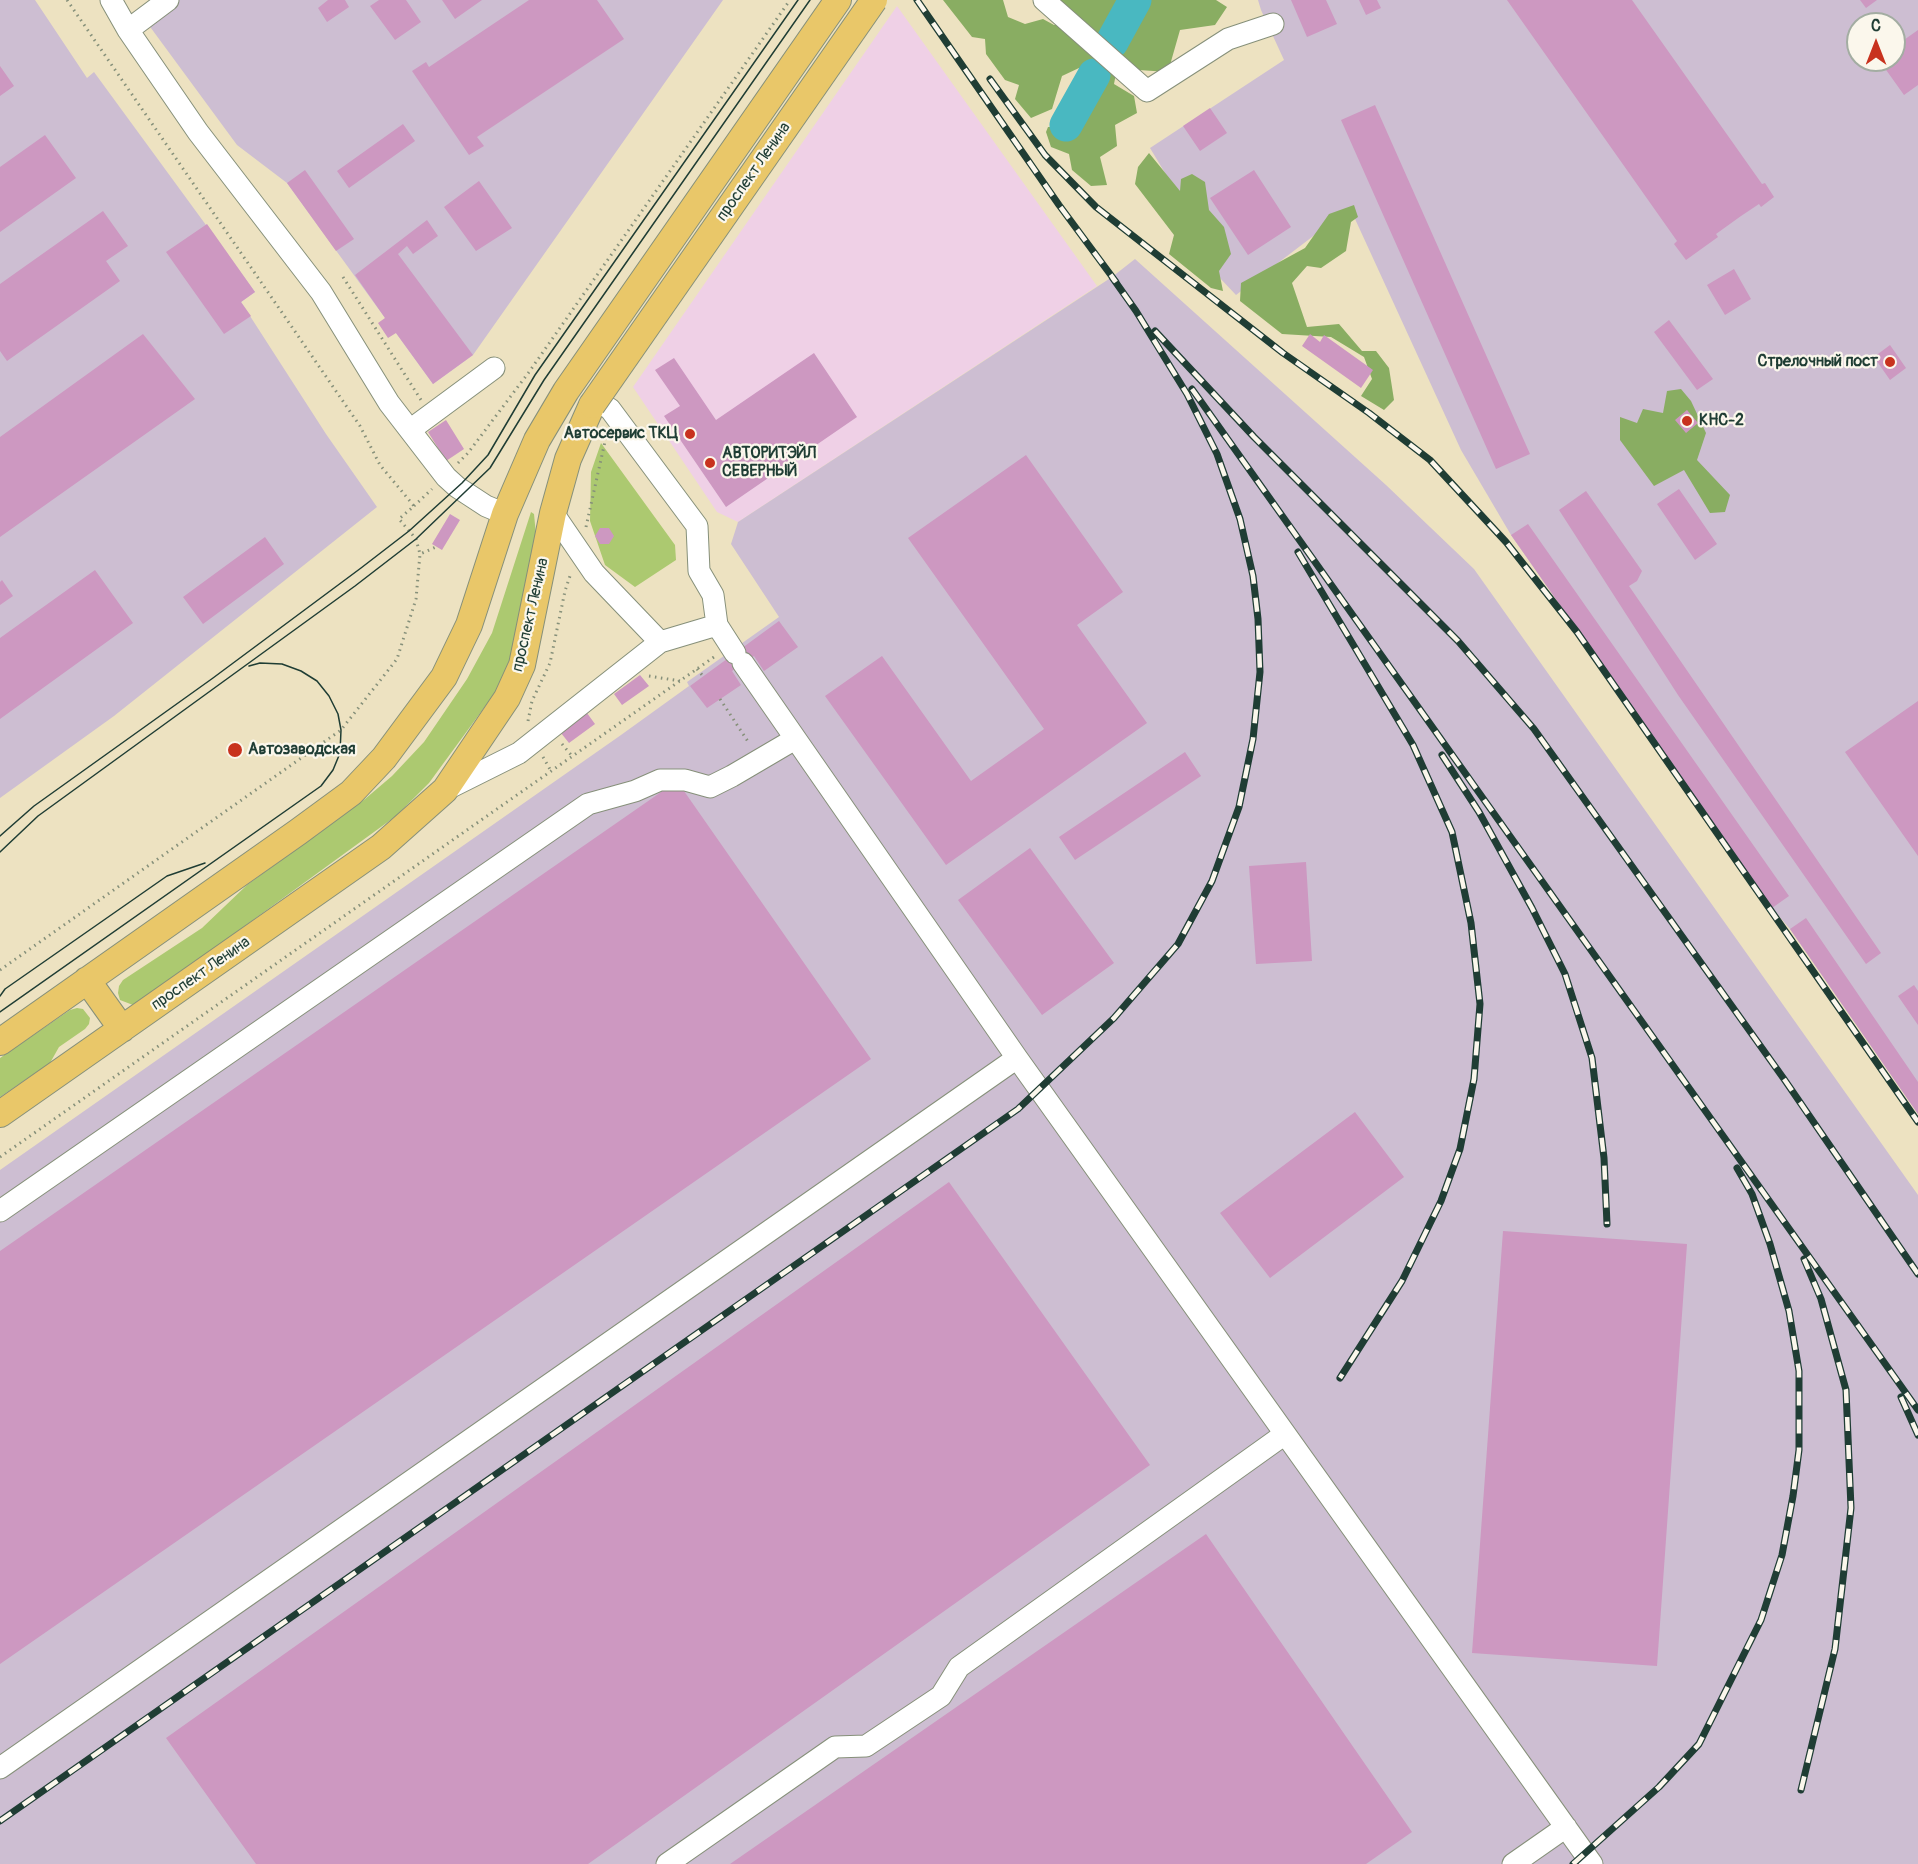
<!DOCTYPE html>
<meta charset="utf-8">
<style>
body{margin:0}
#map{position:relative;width:1918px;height:1864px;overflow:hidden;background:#ede2c1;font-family:Pangolin,sans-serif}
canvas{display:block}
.north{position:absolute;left:1846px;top:12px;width:60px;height:60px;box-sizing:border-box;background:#fbf7ec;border:2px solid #a3ada2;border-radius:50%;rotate:0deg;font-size:16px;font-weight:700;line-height:24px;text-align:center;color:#1f3d34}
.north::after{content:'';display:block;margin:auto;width:21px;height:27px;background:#c8321e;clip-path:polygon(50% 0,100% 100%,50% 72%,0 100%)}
</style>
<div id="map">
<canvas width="1918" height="1864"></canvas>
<div class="north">С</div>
</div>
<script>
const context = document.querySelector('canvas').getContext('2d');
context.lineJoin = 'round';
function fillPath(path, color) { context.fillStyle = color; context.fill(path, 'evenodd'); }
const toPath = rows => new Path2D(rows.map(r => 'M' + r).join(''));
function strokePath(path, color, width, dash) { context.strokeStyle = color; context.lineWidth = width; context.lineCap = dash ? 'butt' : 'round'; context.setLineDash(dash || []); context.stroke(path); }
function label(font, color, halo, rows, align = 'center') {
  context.font = font + ' Pangolin,sans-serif'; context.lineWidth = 4.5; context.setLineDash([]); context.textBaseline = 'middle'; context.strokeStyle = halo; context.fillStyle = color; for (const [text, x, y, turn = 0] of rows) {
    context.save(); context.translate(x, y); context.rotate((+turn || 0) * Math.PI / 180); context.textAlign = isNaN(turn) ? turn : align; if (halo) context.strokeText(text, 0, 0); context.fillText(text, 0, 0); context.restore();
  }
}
fillPath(toPath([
 [897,6,1097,286,738,522,717,512,633,387]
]), '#efd0e6');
fillPath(toPath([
 [0,0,35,0,87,78,94,72,255,292,241,302,326,434,377,507,114,716,0,798],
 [155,0,723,0,473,355,433,384,287,183,237,145,148,24],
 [1258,0,1918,0,1918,1114,1790,929,1772,908,1511,535,1461,450,1350,208,1236,295,1180,236,1195,223,1150,148,1284,60,1261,10],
 [1858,24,1894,24,1894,60,1858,60],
 [1135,259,1386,485,1474,569,1918,1195,1918,1864,0,1864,0,1170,621,735,689,686,687,682,779,617,731,544,738,522,1112,277]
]), '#cdbed2');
fillPath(toPath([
 [601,443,675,545,676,560,635,587,605,565,590,521,591,472],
 [531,512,534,514,536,535,513,656,500,686,429,783,396,816,143,1000,133,1005,120,1000,118,993,119,986,123,980,202,928,247,885,365,799,392,776,424,742,467,679,492,633],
 [77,1008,83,1009,90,1018,89,1024,85,1029,59,1047,50,1063,0,1097,0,1058,70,1010]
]), '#acc970');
fillPath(toPath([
 [943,0,1003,0,1008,17,1025,24,1043,19,1054,25,1078,24,1060,0,1216,0,1227,7,1215,25,1180,30,1168,72,1139,70,1119,58,1114,84,1134,96,1137,113,1115,125,1117,146,1100,157,1107,185,1091,186,1072,170,1069,154,1051,147,1046,132,1048,127,1058,127,1069,112,1088,111,1089,95,1096,88,1079,68,1062,76,1052,109,1031,118,1015,99,1019,85,1005,80,986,54,985,39,972,37],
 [1149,153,1180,191,1181,179,1192,174,1205,182,1209,210,1224,227,1231,254,1219,271,1223,291,1211,288,1169,254,1174,235,1135,184,1138,167],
 [1354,205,1358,217,1351,222,1346,251,1321,268,1307,266,1292,283,1307,327,1339,324,1362,351,1376,351,1389,368,1394,400,1384,410,1361,396,1372,379,1364,357,1331,337,1282,334,1240,301,1241,283,1305,248,1329,214],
 [1681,389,1691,401,1706,433,1697,460,1730,495,1725,512,1710,513,1684,470,1654,486,1620,440,1620,417,1637,423,1643,409,1663,413,1667,391]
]), '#89ad62');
strokePath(toPath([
 [1112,42,1135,0],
 [1066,125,1094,75]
]), '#49b8c1', 33);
fillPath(toPath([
 [328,0,345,0,349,7,327,22,318,8],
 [379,0,406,0,421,22,395,40,370,6],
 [442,0,482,0,455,19],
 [529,0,597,0,624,39,477,137,484,146,469,155,412,71,426,62,429,67],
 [1291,0,1326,0,1337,24,1307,37],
 [1359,0,1377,0,1381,8,1366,15],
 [1507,0,1632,0,1762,184,1765,183,1774,197,1761,207,1759,204,1741,216,1716,234,1718,237,1686,260,1674,244,1677,241],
 [1860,0,1877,0,1866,8],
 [1918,30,1918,85,1904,95,1879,60,1894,60,1894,47],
 [0,66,14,86,0,96],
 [1375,105,1530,454,1496,469,1341,120],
 [1210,108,1227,133,1200,151,1183,126],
 [403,124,415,141,349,188,337,171],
 [45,135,76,178,0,232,0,167],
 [305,170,354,239,336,251,287,183],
 [1254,170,1291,227,1248,255,1210,198],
 [479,181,512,228,476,251,444,207],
 [103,211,128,246,106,261,120,281,7,361,0,351,0,284],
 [427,220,438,236,413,254,407,246,398,254,473,355,433,384,396,333,388,338,378,323,385,318,355,275],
 [207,224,255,292,241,302,251,316,224,334,166,252],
 [1734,269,1751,299,1725,315,1707,285],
 [1669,320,1713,379,1697,390,1654,332],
 [143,334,195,399,0,537,0,437],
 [1310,334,1320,342,1324,335,1373,370,1361,388,1302,346],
 [1890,345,1906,368,1890,380,1874,357],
 [814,353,857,417,726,507,664,416,680,406,655,370,674,358,716,420],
 [1687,410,1698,423,1686,433,1675,420],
 [446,420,464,449,446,461,428,432],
 [1026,455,1123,592,1077,625,1147,723,946,865,825,696,882,656,971,781,1044,729,908,538],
 [1679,489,1717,544,1695,560,1657,504],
 [1586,491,1642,571,1637,581,1629,586,1881,953,1866,964,1678,695,1559,510],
 [450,514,460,520,442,550,432,544],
 [1528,524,1789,896,1772,908,1511,535],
 [600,528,609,528,614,536,609,544,600,544,595,536],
 [265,537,284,564,203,624,183,597],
 [95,570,133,623,0,719,0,638],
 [2,580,13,596,0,605,0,582],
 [779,621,798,647,764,671,754,656,732,671,741,685,707,708,690,686],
 [640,675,649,686,622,705,614,694],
 [1918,701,1918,856,1845,752],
 [587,713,595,724,569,743,561,733],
 [1185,752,1201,776,1075,860,1059,837],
 [677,781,871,1059,0,1664,0,1251],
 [1030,848,1114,963,1042,1015,958,900],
 [1306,862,1312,961,1256,964,1249,866],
 [1806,918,1918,1082,1918,1114,1790,929],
 [1914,985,1918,991,1918,1025,1898,996],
 [1355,1112,1404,1177,1270,1278,1220,1213],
 [949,1182,1150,1465,588,1864,256,1864,166,1738],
 [1503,1231,1687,1244,1657,1666,1472,1653],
 [1206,1534,1412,1832,1366,1864,730,1864]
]), '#cd98c1');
const minor = toPath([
 [111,0,128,30,198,132,321,292,389,403,446,477,457,487,486,506,505,514],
 [1044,0,1147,91,1228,39,1273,24],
 [128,30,168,0],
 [410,430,494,368],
 [553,513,594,573,660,642],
 [717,625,735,653],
 [743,663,1017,1058,1592,1864],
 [445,790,519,753,660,642,717,625,713,595,699,571,697,526,610,409,595,400],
 [0,1211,588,804,635,791,660,780,685,780,710,787,732,776,795,739],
 [0,1768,1017,1058],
 [667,1864,835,1747,866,1746,941,1696,959,1667,1285,1434],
 [1513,1864,1566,1827]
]);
const major = toPath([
 [87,980,122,1029],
 [0,1042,298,832,351,793,384,758,444,677,469,625,505,514,537,440,566,391,838,0],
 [0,1114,381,847,445,790,507,698,522,665,553,513,568,459,592,405]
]);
strokePath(minor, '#86907a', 23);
strokePath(major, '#86907a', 28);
strokePath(toPath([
 [67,0,360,426,380,465,414,506,399,519,416,539,420,554],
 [343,277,421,400],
 [458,463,468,453,529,372,790,0],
 [414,506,432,489],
 [586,527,606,437],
 [697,669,703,676],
 [649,676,680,681],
 [720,699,749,743],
 [528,721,532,701,550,663,565,591,571,573],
 [562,744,572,756],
 [543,757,551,771],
 [0,970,341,730,397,659,416,599,420,554,436,547],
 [0,1157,714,657]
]), '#86907a', 3, [1.5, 4.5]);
strokePath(minor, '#fff', 21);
strokePath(major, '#e9c769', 26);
strokePath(toPath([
 [0,836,34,806,213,678,361,568,409,531,462,483,488,455,535,375,798,0],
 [0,852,38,816,355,586,416,539,490,468,544,380,810,0],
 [0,996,5,989,167,876,205,863],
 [0,1012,321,786,333,770,340,753,341,730,338,714,329,696,317,681,301,671,282,664,260,663,249,666]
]), '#1f3d34', 1.5);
const rail = toPath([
 [917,0,1059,205,1116,282],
 [990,79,1045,155,1096,207,1283,353,1369,413,1430,460,1506,542,1577,632,1918,1122],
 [1155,331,1254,437,1458,641,1534,729,1784,1079,1918,1274],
 [1192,389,1918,1410],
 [1298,552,1413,745,1452,832,1471,923,1480,1004,1474,1079,1460,1149,1441,1201,1402,1281,1340,1378],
 [1442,755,1479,812,1532,908,1565,974,1592,1058,1604,1158,1607,1224],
 [1901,1397,1918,1435],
 [1801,1790,1835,1649,1851,1508,1846,1390,1821,1299,1804,1259],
 [0,1821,1018,1109,1114,1018,1178,944,1212,881,1239,807,1253,739,1260,672,1258,619,1253,576,1240,519,1217,454,1187,394,1136,311,1112,277],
 [1573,1864,1659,1787,1699,1744,1761,1620,1782,1555,1793,1496,1799,1450,1799,1371,1789,1311,1770,1244,1752,1194,1737,1168]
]);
strokePath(rail, '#1f3d34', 7);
strokePath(rail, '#fbf7ec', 4.5, [14]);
const majorBridge = toPath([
 [592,405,874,0]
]);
strokePath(majorBridge, '#86907a', 28, []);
strokePath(majorBridge, '#e9c769', 26);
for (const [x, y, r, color] of [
 [1890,362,6,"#c8321e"],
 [1687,421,6,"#c8321e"],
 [690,434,6,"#c8321e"],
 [710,463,6,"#c8321e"],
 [235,750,8,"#c8321e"]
]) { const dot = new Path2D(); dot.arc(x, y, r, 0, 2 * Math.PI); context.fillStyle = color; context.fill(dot); strokePath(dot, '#fbf7ec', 2); }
label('16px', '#1f3d34', '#fbf7ec', [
 ["проспект Ленина",754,172,-55],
 ["проспект Ленина",531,615,-77],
 ["проспект Ленина",201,974,-35]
]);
label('bold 16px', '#1f3d34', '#fbf7ec', [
 ["Стрелочный пост",1878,362,"right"],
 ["КНС-2",1699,421],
 ["Автосервис ТКЦ",678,434,"right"],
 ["АВТОРИТЭЙЛ",722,454],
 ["СЕВЕРНЫЙ",722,472],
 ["Автозаводская",248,750]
], 'left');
</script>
